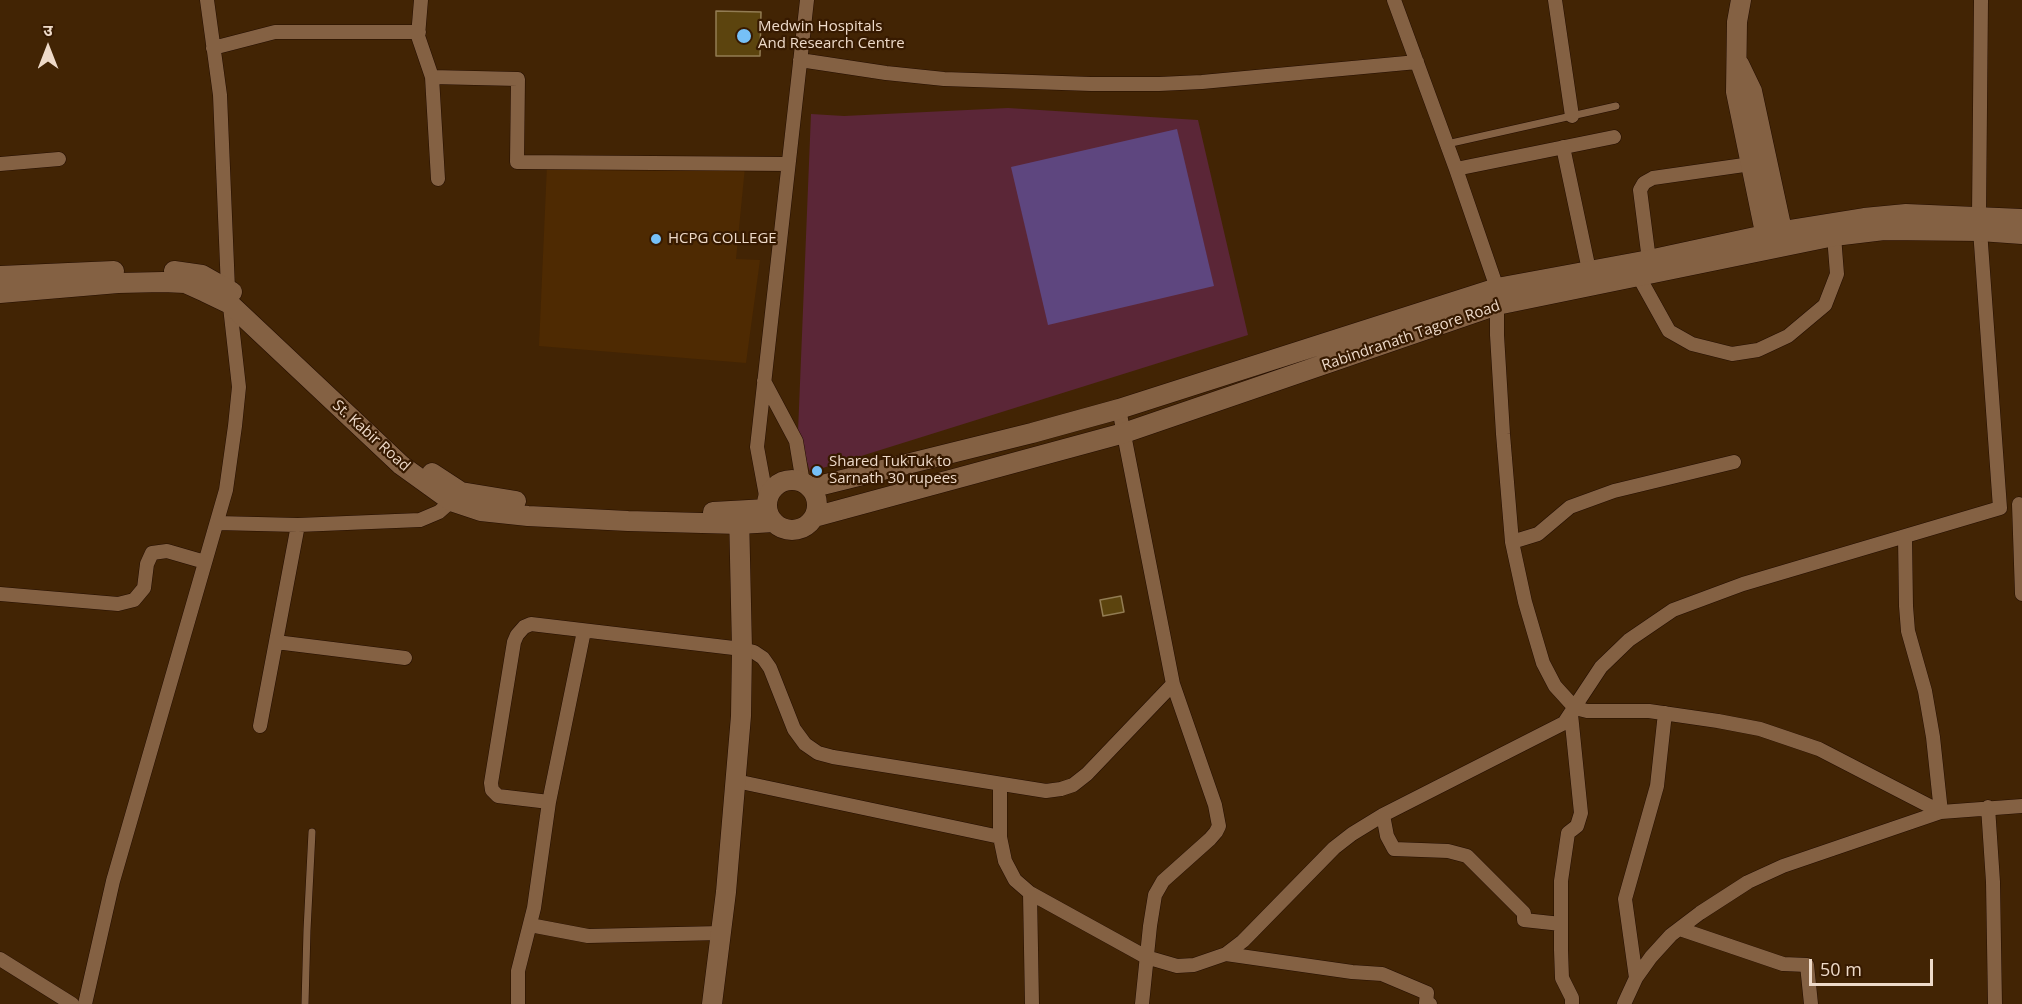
<!DOCTYPE html>
<meta charset="utf-8">
<style>
body{margin:0}
#map{position:relative;width:2022px;height:1004px;overflow:hidden;background:#422404;font-family:"Open Sans","Noto Sans Devanagari",sans-serif}
canvas{display:block}
.north{position:absolute;left:18px;top:18px;width:60px;height:60px;-webkit-text-stroke:4px #371a00;paint-order:stroke;rotate:0deg;font-size:16px;font-weight:700;line-height:24px;text-align:center;color:#eedac9}
.north::after{content:'';display:block;margin:auto;width:21px;height:27px;background:#eedac9;clip-path:polygon(50% 0,100% 100%,50% 72%,0 100%)}
.scale{position:absolute;left:1809px;top:959px;width:124px;height:27px;box-sizing:border-box;border:3px solid #eedac9;border-top:0;padding-left:8px;font-size:18px;line-height:21px;white-space:nowrap;color:#eedac9;-webkit-text-stroke:4px #371a00;paint-order:stroke}
</style>
<div id="map">
<canvas width="2022" height="1004"></canvas>
<div class="north">उ</div>
<div class="scale">50 m</div>
</div>
<script>
const context = document.querySelector('canvas').getContext('2d');
context.lineJoin = 'round';
function fillPath(path, color) { context.fillStyle = color; context.fill(path, 'evenodd'); }
const toPath = rows => new Path2D(rows.map(r => 'M' + r).join(''));
function strokePath(path, color, width, dash) { context.strokeStyle = color; context.lineWidth = width; context.lineCap = dash ? 'butt' : 'round'; context.setLineDash(dash || []); context.stroke(path); }
function label(font, color, halo, rows, align = 'center') {
  context.font = font + ' "Open Sans",sans-serif'; context.lineWidth = 4.5; context.setLineDash([]); context.textBaseline = 'middle'; context.strokeStyle = halo; context.fillStyle = color; for (const [text, x, y, turn = 0] of rows) {
    context.save(); context.translate(x, y); context.rotate((+turn || 0) * Math.PI / 180); context.textAlign = isNaN(turn) ? turn : align; if (halo) context.strokeText(text, 0, 0); context.fillText(text, 0, 0); context.restore();
  }
}
fillPath(toPath([
 [547,165,745,167,736,259,760,260,746,363,539,346]
]), '#4e2a02');
fillPath(toPath([
 [1008,108,1198,120,1248,335,810,472,798,432,811,114,844,116]
]), '#5b2637');
fillPath(toPath([
 [1177,129,1214,286,1048,325,1011,167]
]), '#5e467f');
const building = toPath([
 [716,11,761,12,760,56,716,56,716,11],
 [1121,596,1124,612,1103,616,1100,600,1121,596]
]);
fillPath(building, '#5c440e');
strokePath(building, '#927c53', 1.5);
const lane = toPath([
 [1447,144,1616,106],
 [305,1004,307,930,312,832]
]);
const street = toPath([
 [421,0,418,36,432,77,438,179],
 [1394,0,1456,169,1497,288,1497,335,1503,434,1512,542,1525,602,1535,636,1543,663,1555,686,1575,708,1587,711,1649,711,1718,721,1760,729,1819,749,1941,812],
 [1555,0,1572,116],
 [213,48,275,32,419,32],
 [800,60,886,73,944,79,1091,84,1159,84,1202,82,1417,62],
 [432,77,518,79,517,162,788,164],
 [1563,147,1589,270],
 [0,164,59,159],
 [1456,169,1614,137],
 [1649,260,1640,190,1644,183,1653,178,1751,164],
 [1639,277,1669,331,1692,344,1732,354,1758,350,1788,336,1825,305,1837,274,1834,236],
 [764,381,796,441,803,483],
 [767,501,757,447,807,0],
 [2019,504,2022,594],
 [217,523,298,525,420,520,439,512,456,497],
 [1905,537,1906,606,1908,631,1925,691,1933,737,1941,812],
 [1512,542,1538,534,1570,507,1614,491,1734,462],
 [0,594,118,604,134,600,144,588,147,564,152,553,167,551,205,562],
 [276,642,405,658],
 [1571,714,1581,813,1577,826,1568,833,1561,881,1561,950,1562,978,1572,998,1572,1004],
 [260,726,298,525],
 [736,781,1000,837,1005,861,1015,880,1030,893,1146,957,1177,966,1194,965,1226,954,1243,941,1334,848,1352,834,1383,815,1564,723,1601,667,1629,640,1673,610,1743,584,2000,508,1979,216,1981,0],
 [1000,784,1000,837],
 [549,802,498,796,492,790,491,783,514,642,517,635,524,627,531,624,742,649,754,652,763,658,770,668,794,729,805,744,818,753,833,757,1046,791,1061,789,1073,785,1087,774,1173,684,1119,409],
 [1988,807,1993,882,1995,1004],
 [1383,815,1387,836,1394,849,1448,851,1467,856,1524,913,1524,920,1561,924],
 [1030,893,1032,1004],
 [530,925,588,936,721,933],
 [1680,929,1783,964,1807,965,1811,1004],
 [1226,954,1352,972,1382,974,1427,993,1426,1003,1430,1004],
 [0,959,72,1004],
 [1636,978,1625,899,1657,786,1665,713],
 [85,1004,113,881,226,490,235,426,239,387,228,289,220,95,207,0],
 [518,1004,518,971,534,908,549,802,584,631],
 [1142,1004,1150,926,1155,895,1163,881,1210,839,1216,832,1219,826,1215,805,1173,684],
 [1624,1004,1636,978,1651,957,1671,935,1700,913,1748,882,1783,866,1941,812,2022,806]
]);
const secondary = toPath([
 [1741,0,1737,22,1736,92,1768,247],
 [1739,64,1752,91,1785,244],
 [174,271,202,275,232,292],
 [0,276,114,271],
 [0,293,118,283,163,282,185,283,205,292,230,304,401,465,451,501,481,511,528,516,628,521,739,524,774,522],
 [432,473,461,492,516,501],
 '767 505a25 25 0 1 1 50 0a25 25 0 1 1-50 0Z',
 [810,488,1032,433,1119,409,1497,288,1649,260,1783,231,1864,218,1906,214,2022,219],
 [713,512,767,509],
 [814,517,1124,433,1497,305,1834,236,1884,230,1980,231,2022,234],
 [712,1004,726,892,741,716,742,649,739,513]
]);
strokePath(lane, '#240e00', 8);
strokePath(street, '#240e00', 15);
strokePath(secondary, '#240e00', 21);
strokePath(lane, '#846143', 7);
strokePath(street, '#846143', 14);
strokePath(secondary, '#846143', 20);
for (const [x, y, r, color] of [
 [744,36,8,"#76c0f7"],
 [656,239,6,"#76c0f7"],
 [817,471,6,"#76c0f7"]
]) { const dot = new Path2D(); dot.arc(x, y, r, 0, 2 * Math.PI); context.fillStyle = color; context.fill(dot); strokePath(dot, '#371a00', 2); }
label('15px', '#eedac9', '#371a00', [
 ["Medwin Hospitals",758,27],
 ["And Research Centre",758,44],
 ["HCPG COLLEGE",668,239],
 ["Shared TukTuk to",829,462],
 ["Sarnath 30 rupees",829,479]
], 'left');
label('15px', '#eedac9', '#371a00', [
 ["Rabindranath Tagore Road",1411,336,-19],
 ["St. Kabir Road",371,436,42]
]);
</script>
